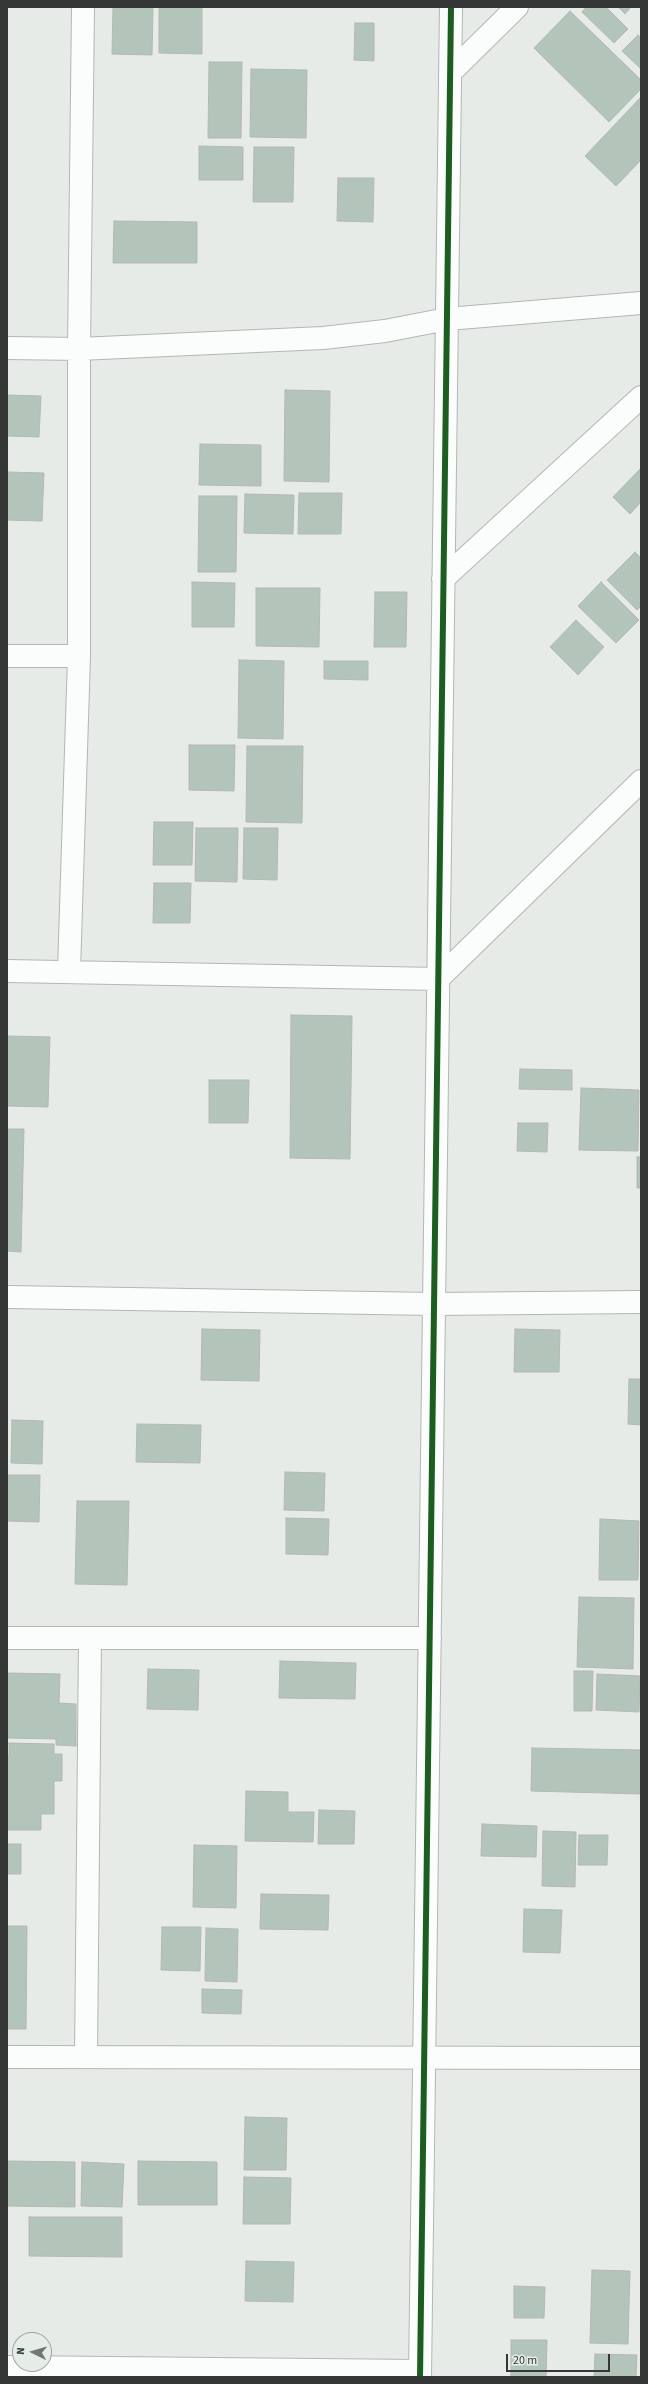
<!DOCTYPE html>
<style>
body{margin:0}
#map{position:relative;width:648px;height:2384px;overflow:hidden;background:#e7ebe8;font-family:"Source Sans 3",sans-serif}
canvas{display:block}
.frame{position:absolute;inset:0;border:8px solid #343735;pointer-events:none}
.north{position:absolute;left:12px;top:2332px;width:40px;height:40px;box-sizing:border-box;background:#e5ede7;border:1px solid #9ea4a0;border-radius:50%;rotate:275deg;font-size:11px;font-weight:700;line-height:16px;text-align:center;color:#343735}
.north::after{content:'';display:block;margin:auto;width:14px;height:18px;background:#737674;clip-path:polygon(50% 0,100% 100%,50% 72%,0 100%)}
.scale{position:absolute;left:506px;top:2354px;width:104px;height:18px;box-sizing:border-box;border:2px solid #343735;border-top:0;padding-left:5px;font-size:12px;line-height:14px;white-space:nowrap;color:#343735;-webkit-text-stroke:3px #e5ede7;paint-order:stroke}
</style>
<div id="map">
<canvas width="648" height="2384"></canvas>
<div class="frame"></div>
<div class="north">N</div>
<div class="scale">20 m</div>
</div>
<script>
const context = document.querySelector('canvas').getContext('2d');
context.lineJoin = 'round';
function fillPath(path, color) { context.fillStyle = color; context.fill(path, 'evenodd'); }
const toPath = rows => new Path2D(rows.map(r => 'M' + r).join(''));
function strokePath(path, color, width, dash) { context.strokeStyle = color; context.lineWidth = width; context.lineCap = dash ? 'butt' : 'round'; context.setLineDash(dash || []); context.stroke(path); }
const building = toPath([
 [113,7,153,7,152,55,112,54,113,7],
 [159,7,202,7,202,54,159,53,159,7],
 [586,7,606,7,628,29,614,43,582,12,586,7],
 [618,7,631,7,625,14,618,7],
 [570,11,641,80,641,89,609,122,534,48,570,11],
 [355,23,374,23,374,61,354,60,355,23],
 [638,35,641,38,641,69,622,51,638,35],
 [209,62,242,62,241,138,208,138,209,62],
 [251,69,307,70,306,138,250,137,251,69],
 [641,97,641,160,616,186,585,156,641,97],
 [199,146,243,147,243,180,199,180,199,146],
 [254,147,294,147,293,202,253,202,254,147],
 [338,178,374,178,373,222,337,221,338,178],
 [114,221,197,222,197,263,113,263,114,221],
 [285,390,330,391,329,482,284,481,285,390],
 [7,395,41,396,39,437,7,436,7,395],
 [200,444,261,445,261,486,199,485,200,444],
 [641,468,641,502,630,514,613,497,641,468],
 [7,472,44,473,42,521,7,520,7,472],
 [299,493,342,493,341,534,298,534,299,493],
 [245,494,294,495,293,534,244,533,245,494],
 [199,496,237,496,236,572,198,572,199,496],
 [635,552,641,558,641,606,637,610,607,580,635,552],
 [192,582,235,583,234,627,192,627,192,582],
 [601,582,639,620,616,643,578,606,601,582],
 [256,588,320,588,319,647,256,646,256,588],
 [375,592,407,592,406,647,374,647,375,592],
 [576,620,604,647,578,675,550,647,576,620],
 [239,660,284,661,283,739,238,738,239,660],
 [324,661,368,661,368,680,324,679,324,661],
 [189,745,235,745,234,791,189,790,189,745],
 [247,746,303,746,302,823,246,822,247,746],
 [154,822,193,822,192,865,153,865,154,822],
 [196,828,238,828,237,882,195,881,196,828],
 [244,828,278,828,277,880,243,879,244,828],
 [154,883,191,883,190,923,153,923,154,883],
 [291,1015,352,1016,350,1159,290,1158,291,1015],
 [7,1036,50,1037,48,1107,7,1106,7,1036],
 [520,1069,572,1070,572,1090,519,1089,520,1069],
 [209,1080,249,1080,248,1123,209,1123,209,1080],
 [581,1088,639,1090,638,1151,579,1150,581,1088],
 [518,1123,548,1123,547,1152,517,1151,518,1123],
 [7,1129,24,1129,21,1252,7,1251,7,1129],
 [637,1157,641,1157,641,1188,637,1188,637,1157],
 [202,1329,260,1330,259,1381,201,1380,202,1329],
 [515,1329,560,1330,559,1372,514,1372,515,1329],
 [629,1379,641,1379,641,1425,628,1424,629,1379],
 [12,1420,43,1421,42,1464,11,1463,12,1420],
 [137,1424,201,1425,200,1463,136,1462,137,1424],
 [285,1472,325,1473,324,1511,284,1510,285,1472],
 [7,1475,40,1475,39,1522,7,1521,7,1475],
 [77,1501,129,1501,127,1585,75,1584,77,1501],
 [286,1518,329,1519,328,1555,286,1554,286,1518],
 [600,1519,639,1521,638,1580,599,1580,600,1519],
 [579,1597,634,1598,633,1669,577,1667,579,1597],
 [280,1661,356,1663,355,1699,279,1698,280,1661],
 [148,1669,199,1670,198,1710,147,1709,148,1669],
 [574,1671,593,1671,592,1711,574,1711,574,1671],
 [7,1673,60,1674,59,1703,76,1704,76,1746,56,1745,56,1739,7,1738,7,1673],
 [597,1674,640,1676,639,1712,596,1710,597,1674],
 [9,1743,54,1744,54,1754,62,1754,62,1781,54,1781,54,1814,41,1814,41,1830,7,1830,7,1756,9,1756,9,1743],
 [532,1748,641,1750,641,1794,531,1791,532,1748],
 [246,1791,288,1792,288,1812,314,1812,313,1842,245,1841,246,1791],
 [319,1810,355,1811,354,1844,318,1844,319,1810],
 [482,1824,537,1826,536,1857,481,1856,482,1824],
 [543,1831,576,1832,575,1887,542,1886,543,1831],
 [579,1835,608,1835,607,1865,578,1865,579,1835],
 [7,1844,21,1844,21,1874,7,1874,7,1844],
 [194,1845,237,1846,236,1908,193,1907,194,1845],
 [261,1894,329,1895,328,1930,260,1929,261,1894],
 [524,1909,562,1910,560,1953,523,1952,524,1909],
 [7,1926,27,1926,26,2029,7,2029,7,1926],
 [162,1927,201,1927,200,1971,161,1970,162,1927],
 [206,1928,238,1929,237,1982,205,1981,206,1928],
 [202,1989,242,1990,241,2014,202,2013,202,1989],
 [245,2117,287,2118,286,2170,244,2170,245,2117],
 [7,2161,75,2162,75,2207,7,2206,7,2161],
 [138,2161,217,2162,217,2205,138,2205,138,2161],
 [82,2162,124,2164,122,2207,81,2206,82,2162],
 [244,2177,291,2178,290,2224,243,2224,244,2177],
 [29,2217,122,2217,122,2257,29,2256,29,2217],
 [246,2261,294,2262,293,2302,245,2301,246,2261],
 [592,2270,630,2271,628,2344,590,2343,592,2270],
 [514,2286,545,2287,544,2318,514,2318,514,2286],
 [511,2340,547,2340,546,2377,511,2376,511,2340],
 [595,2354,637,2355,636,2377,594,2377,595,2354]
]);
fillPath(building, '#b3c5ba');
strokePath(building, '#b4b7b5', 1);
const street = toPath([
 [450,73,517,7],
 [7,348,79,349,323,338,385,331,447,319,641,303],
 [443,579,641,397],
 [7,656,79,656],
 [7,971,438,979,641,781],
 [69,971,79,656,79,349,83,7],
 [7,1297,434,1304,641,1302],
 [7,1638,430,1638],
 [7,2057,641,2058],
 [86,2057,90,1639],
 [7,2367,420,2371],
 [420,2377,451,7]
]);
strokePath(street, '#b3b7b4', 24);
strokePath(street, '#fbfcfc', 22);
strokePath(toPath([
 [420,2377,451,7]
]), '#1b5e20', 6);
</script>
